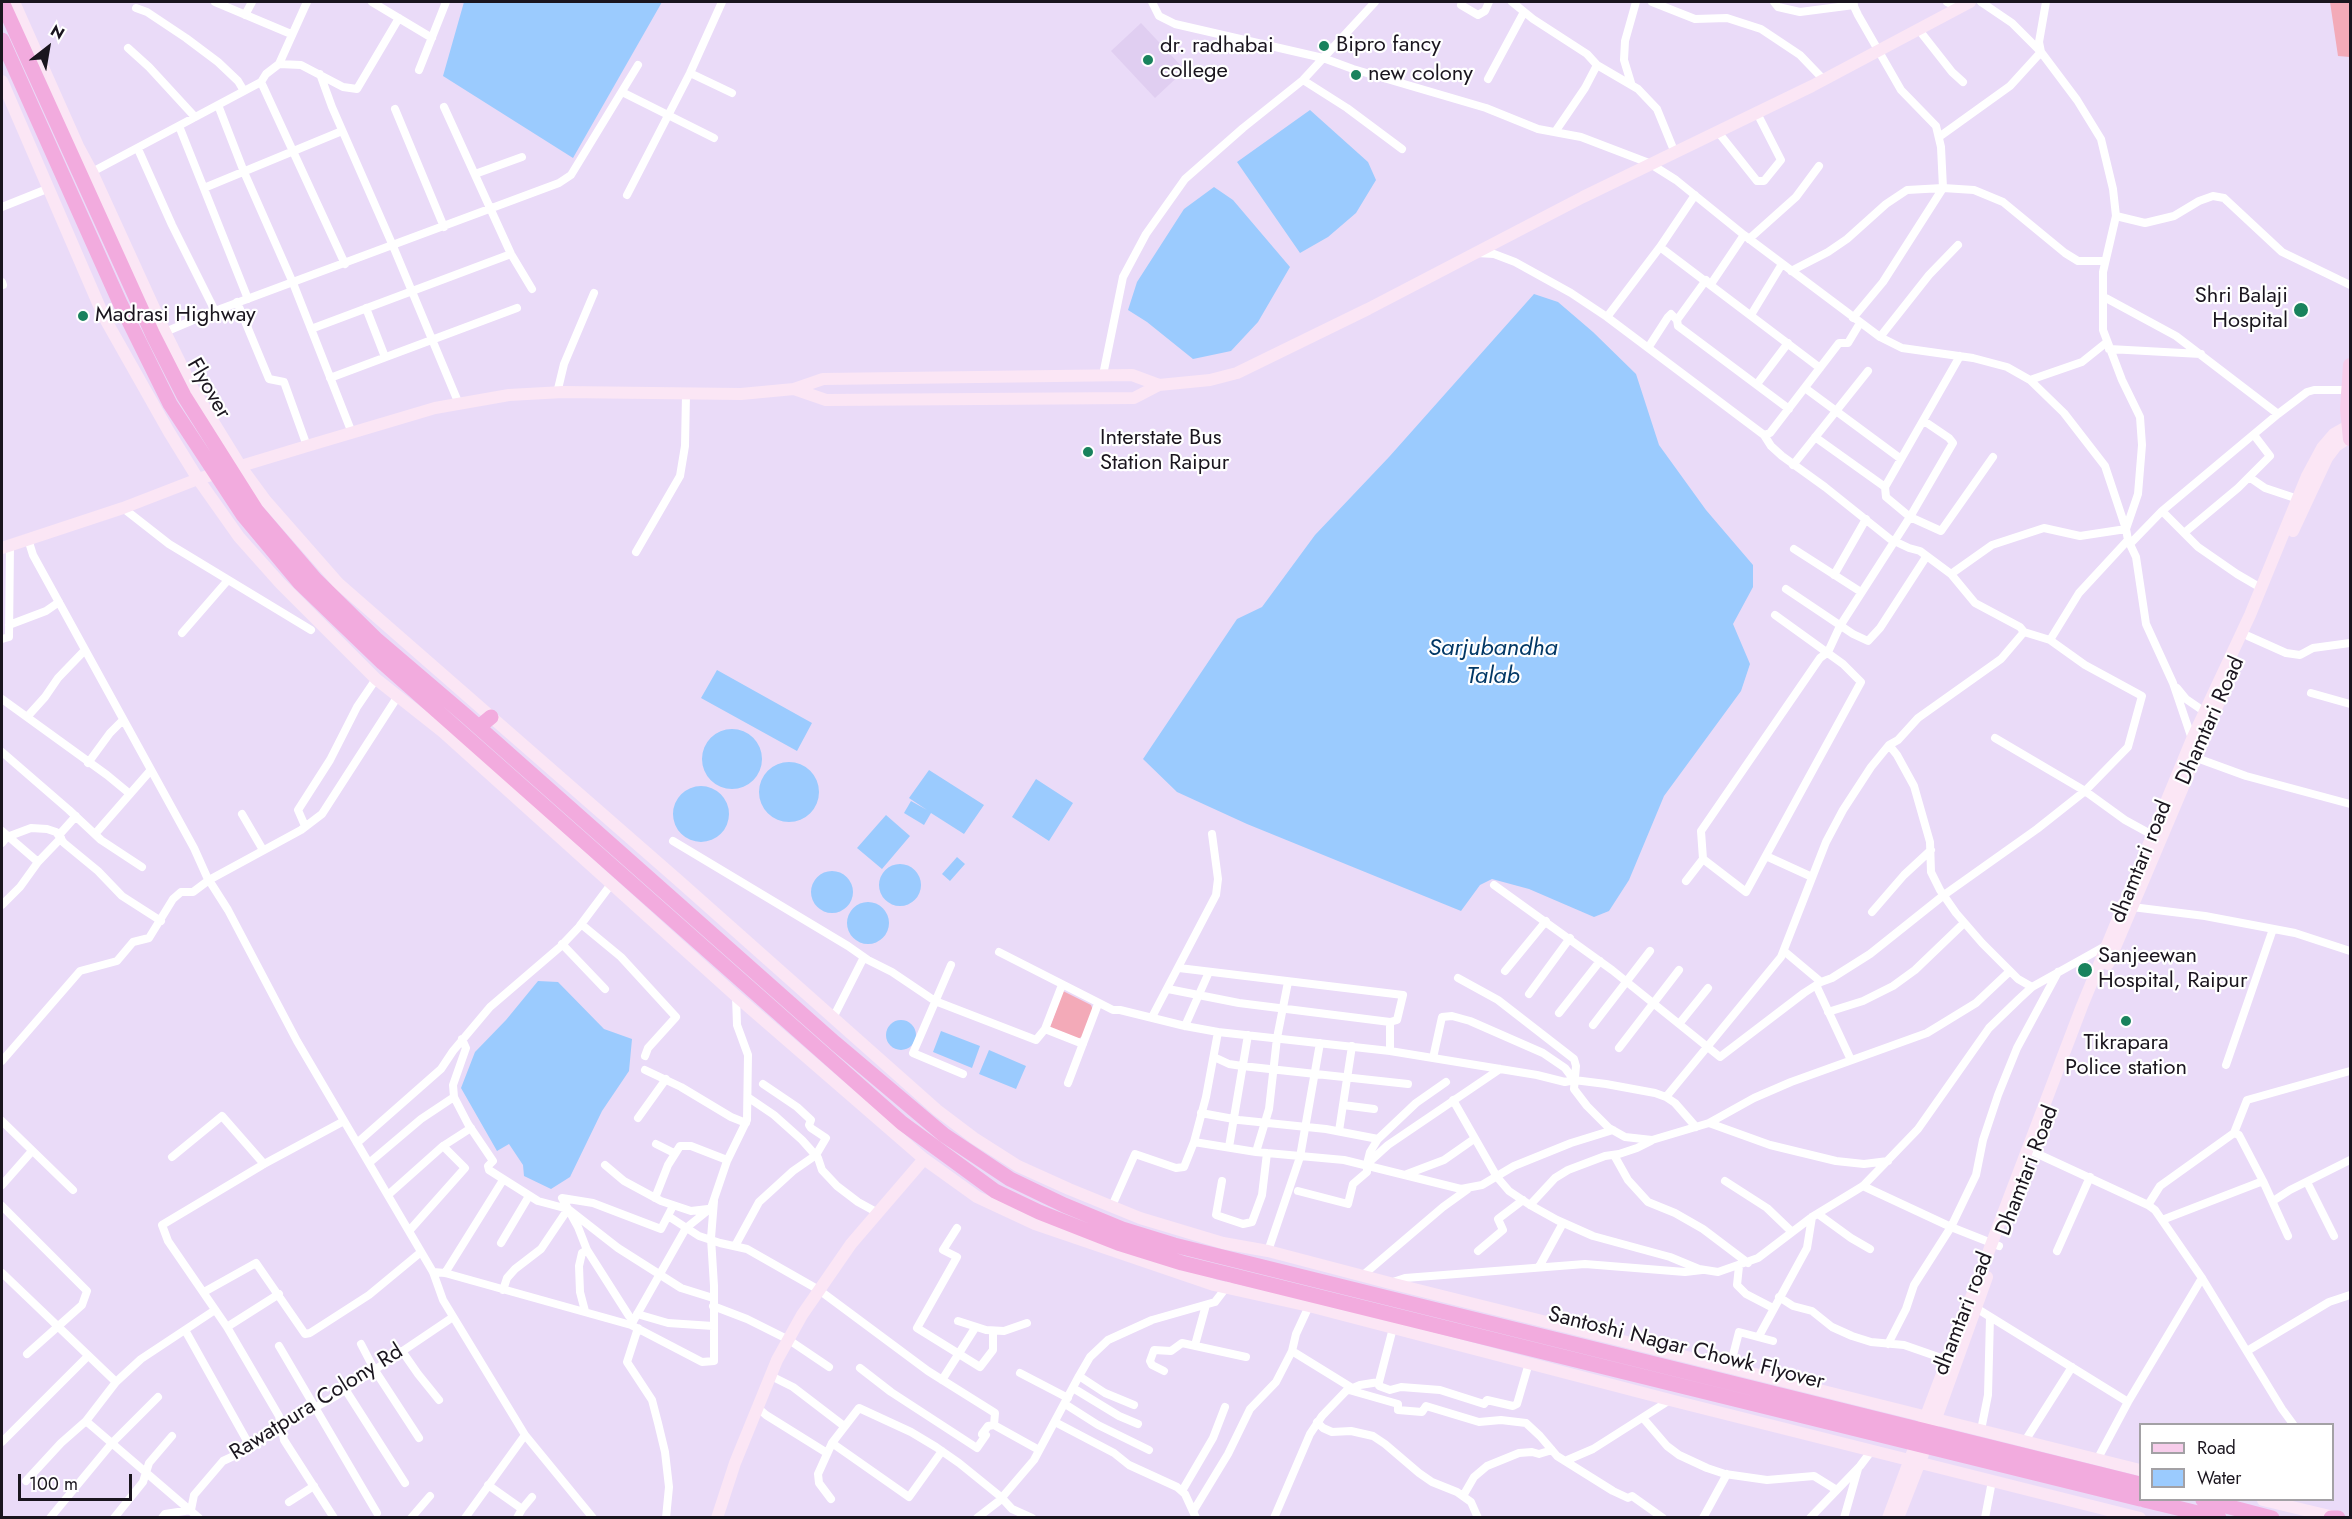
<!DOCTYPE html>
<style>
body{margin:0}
#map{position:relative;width:2352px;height:1519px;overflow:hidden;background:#eadbf8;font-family:Jost,sans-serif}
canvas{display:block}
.frame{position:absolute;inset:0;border:3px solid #1a151e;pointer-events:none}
.legend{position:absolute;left:2139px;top:1423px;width:195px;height:78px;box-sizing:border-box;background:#fff;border:2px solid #a3a1a5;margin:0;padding:8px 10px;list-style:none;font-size:18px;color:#1a151e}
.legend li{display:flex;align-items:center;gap:12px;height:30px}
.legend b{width:30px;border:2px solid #a3a1a5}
.north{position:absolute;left:18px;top:18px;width:60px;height:60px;-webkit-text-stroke:4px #fff;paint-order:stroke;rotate:31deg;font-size:16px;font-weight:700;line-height:24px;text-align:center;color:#1a151e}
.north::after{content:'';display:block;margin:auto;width:21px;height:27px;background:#1a151e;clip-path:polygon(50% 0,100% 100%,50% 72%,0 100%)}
.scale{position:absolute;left:18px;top:1474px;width:114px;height:27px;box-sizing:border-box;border:3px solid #1a151e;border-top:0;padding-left:8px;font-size:18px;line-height:21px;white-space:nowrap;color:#1a151e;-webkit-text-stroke:4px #fff;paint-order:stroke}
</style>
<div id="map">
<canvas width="2352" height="1519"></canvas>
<div class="frame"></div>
<ul class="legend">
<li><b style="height:8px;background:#f7cdeb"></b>Road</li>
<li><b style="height:16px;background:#9bcbfe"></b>Water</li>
</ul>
<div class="north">N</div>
<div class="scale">100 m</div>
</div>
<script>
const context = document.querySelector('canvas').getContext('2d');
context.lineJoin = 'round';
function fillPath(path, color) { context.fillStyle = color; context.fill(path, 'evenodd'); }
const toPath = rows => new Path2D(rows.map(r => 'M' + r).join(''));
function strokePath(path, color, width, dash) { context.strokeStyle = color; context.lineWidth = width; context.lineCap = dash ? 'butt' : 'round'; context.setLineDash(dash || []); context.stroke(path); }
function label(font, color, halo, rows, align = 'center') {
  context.font = font + ' Jost,sans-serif'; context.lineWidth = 4.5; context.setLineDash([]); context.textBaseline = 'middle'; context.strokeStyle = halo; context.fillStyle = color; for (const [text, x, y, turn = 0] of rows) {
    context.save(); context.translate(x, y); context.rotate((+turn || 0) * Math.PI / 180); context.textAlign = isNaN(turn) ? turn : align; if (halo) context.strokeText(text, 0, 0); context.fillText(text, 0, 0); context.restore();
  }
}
fillPath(toPath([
 [1141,23,1185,70,1155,98,1111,51]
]), '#e0cef1');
fillPath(toPath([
 [2330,2,2350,2,2350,57,2338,56],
 [1063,991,1091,1005,1093,1010,1083,1036,1078,1039,1052,1029,1050,1027]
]), '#f3aab8');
fillPath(toPath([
 [464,2,662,2,573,158,443,76],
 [1310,110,1368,162,1376,180,1356,213,1328,237,1300,253,1237,162],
 [1214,187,1233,200,1290,267,1258,322,1231,351,1193,359,1147,322,1128,310,1137,282,1184,209],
 [1534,294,1558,302,1593,332,1636,374,1659,445,1706,510,1753,565,1753,587,1733,624,1750,664,1741,691,1664,796,1629,880,1609,911,1594,917,1529,889,1492,879,1480,885,1461,911,1247,824,1177,792,1143,759,1237,619,1262,607,1315,535,1389,457],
 [717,670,812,723,797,751,701,698],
 '702 759a30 30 0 1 1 60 0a30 30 0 1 1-60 0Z',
 '759 792a30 30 0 1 1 60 0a30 30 0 1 1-60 0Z',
 [929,770,984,805,964,834,931,813,924,825,904,813,911,801,927,810,909,798],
 [1036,779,1073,803,1049,841,1012,817],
 '673 814a28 28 0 1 1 56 0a28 28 0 1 1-56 0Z',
 [886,815,910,836,882,869,857,848],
 [957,857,965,864,950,881,942,874],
 '879 885a21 21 0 1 1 42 0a21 21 0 1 1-42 0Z',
 '811 892a21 21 0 1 1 42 0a21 21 0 1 1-42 0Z',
 '847 923a21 21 0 1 1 42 0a21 21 0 1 1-42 0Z',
 [538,981,558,982,604,1029,632,1039,629,1071,602,1111,570,1177,551,1189,524,1176,523,1165,509,1144,497,1151,461,1088,475,1052,506,1020],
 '886 1035a15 15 0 1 1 30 0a15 15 0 1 1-30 0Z',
 [941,1031,980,1046,972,1068,933,1052],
 [989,1050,1026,1066,1016,1089,979,1074]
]), '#9bcbfe');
strokePath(toPath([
 [215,2,291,34],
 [372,2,432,38],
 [1152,2,1159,16,1175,24,1323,58,1353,69,1486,108,1538,129,1581,137,1649,163,1676,180,1744,235,1880,337,1902,348,1973,358,2007,367,2030,380,2064,413,2105,466,2126,529,2080,536,2044,528,1992,545,1951,574,1975,603,2020,627,2024,632,2050,640,2085,665,2142,696,2128,747,2085,791,2037,829,1944,895,1870,954,1832,978,1821,982,1804,993,1720,1057,1612,970,1494,885],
 [1512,2,1533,19,1587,54,1597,65,1638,89,1657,109,1675,153],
 [1652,2,1695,19,1727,18,1761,29,1800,55,1824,80],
 [1774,2,1778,7,1800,12,1854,5],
 [1852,2,1858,15,1901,90,1936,126,1941,147,1943,188,1883,282,1853,318],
 [1947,2,1960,8],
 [2046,2,2039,42,2041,52,2077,100,2101,139,2113,189,2116,216,2103,272,2103,330,2122,380,2140,417,2142,445,2138,494,2126,529,2128,540,2136,557,2146,624,2173,683,2192,739],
 [1461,5,1478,15,1485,11,1489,2],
 [136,8,147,12,186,38,218,62,238,81,244,91],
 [245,15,252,2],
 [1919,30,1952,72,1963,82],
 [128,48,149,67,195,117],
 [279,64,307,2],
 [419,70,446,2],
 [690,73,732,93],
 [320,74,332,107,393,246,459,404],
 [1488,79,1524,12],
 [1303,80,1347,108,1402,149],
 [261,82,345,264],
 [1631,83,1624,60,1625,41,1636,2],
 [622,92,714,138],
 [218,105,244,172,293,283,352,433],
 [444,107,511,254,532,289],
 [395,109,444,227],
 [179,126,248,299],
 [1555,132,1585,88,1597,65],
 [1718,132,1757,181,1764,181,1781,160,1757,113],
 [1939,137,2010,86,2041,52,2012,23,1981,2],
 [138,149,172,225,215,311],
 [92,172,261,82,266,74,279,64,301,65,343,87,357,89,399,18],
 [475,174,522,157],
 [204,188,342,131],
 [627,195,690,73,722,2],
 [2,207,47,189],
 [2116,216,2145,223,2174,216,2199,201,2213,196,2224,198,2282,252,2350,285],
 [1749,239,1796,197,1819,166],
 [1660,247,1820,368],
 [1477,253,1494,254,1515,262,1571,293,1607,317,1764,435,1771,446,1782,456,1825,487,1890,539,1909,548,1920,551,1951,574],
 [1791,271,1828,252,1847,239,1886,204,1907,190,1943,188,1974,190,2003,202,2065,253,2078,261,2105,261],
 [1706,280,1677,320,1678,326,1789,409],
 [2,282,3,285],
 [1711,284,1744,235],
 [2104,297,2176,336,2278,414],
 [237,302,269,379,284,382,307,446],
 [366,308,385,357],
 [1751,315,1782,264],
 [1607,317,1660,247,1695,195],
 [311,329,511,254],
 [165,332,215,311,559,183,571,175,638,65],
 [1880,337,1929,275,1958,245],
 [1648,348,1668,317,1671,314,1677,320],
 [2109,349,2201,354],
 [1103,375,1123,277,1146,234,1185,179,1243,128,1303,80,1375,2],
 [330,378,517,308],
 [2030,380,2082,362,2107,342],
 [1757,384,1788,343],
 [1805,388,1901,459],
 [557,393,564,364,594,293],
 [1924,421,1949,438,1953,443,1910,517,1941,531,1993,457],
 [1764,435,1770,433,1839,343,1848,343,1860,323],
 [1815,437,1885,487],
 [1793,465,1868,371],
 [2249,477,2265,488,2298,499],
 [123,508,169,544,311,630],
 [2162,511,2198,547,2237,574,2261,588],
 [2184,533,2238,488,2270,456,2254,435],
 [28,539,33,555,194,848,207,877,228,910,297,1041,433,1272,443,1300,525,1435,593,1518],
 [2130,544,2162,511,2278,414,2307,392,2314,390,2350,390],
 [1794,549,1861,592],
 [636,552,680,476,685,446,686,394],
 [1834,575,1866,519],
 [1786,589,1853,634,1868,641,1880,628,1926,557],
 [9,625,46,611,59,602],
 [182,633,228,580],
 [2248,636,2286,653,2300,655,2313,648,2350,643],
 [2,639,9,637,10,545],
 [2050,640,2079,593,2128,540],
 [2177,688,2186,699,2205,712],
 [2311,693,2350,704],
 [2,699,107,775,130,794],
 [27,717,45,697,58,678,85,650],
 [1995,738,2085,791,2125,820,2156,837],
 [1889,745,1897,755,1914,786,1930,842,1931,872,1940,890,1956,913,1982,943,2018,979,2032,987],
 [2,752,69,810,101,840,142,867],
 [2194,757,2246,776,2350,804],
 [88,763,110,733,122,721],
 [242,814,263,850],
 [305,826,298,810,330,760,357,707,376,679],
 [2,831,38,862],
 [95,834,150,771],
 [59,835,76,816],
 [673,841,848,946,868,960,892,972,935,1001,1036,1040,1045,1029,1062,985],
 [2,843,7,837,31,828,47,829,56,832,64,843,98,871,122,896,161,921],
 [1766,856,1812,877],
 [1703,859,1701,831,1820,658,1828,652,1840,626,1910,517,1886,497,1885,487,1960,356],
 [1686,881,1703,859,1746,892,1861,682,1843,664,1775,615],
 [2,905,20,887,38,862,61,838],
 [2132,907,2205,916,2295,933,2350,951],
 [1872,912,1904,875,1931,850],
 [581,924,621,957,676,1017,648,1048,645,1056],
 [562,944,605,989],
 [1784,951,1821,982],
 [999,952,1113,1010,1120,1010,1185,1026,1218,1032,1390,1051,1537,1075,1565,1082,1574,1080,1606,1084,1655,1093,1666,1097,1675,1103,1696,1127],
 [951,965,913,1053,963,1074],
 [1505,971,1546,921],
 [1458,978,1498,1000,1574,1059,1576,1066,1574,1089,1587,1106,1609,1128,1625,1137,1652,1140,1709,1123,1754,1098,1791,1082,1927,1033,1976,1003,2010,971],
 [1816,985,1851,1060],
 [1168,989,1239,1003,1390,1022,1397,1020,1403,995,1179,968],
 [1529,994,1570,938],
 [1828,1012,1863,1001,1893,986,1915,970,1964,923],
 [1559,1013,1600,961],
 [1152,1017,1216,895,1218,879,1212,834],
 [833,1018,864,957],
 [1679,1024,1708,988],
 [1593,1025,1650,951],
 [1185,1026,1209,972],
 [1045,1029,1083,1044],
 [462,1039,466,1048,453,1085,454,1097,468,1124,493,1161,488,1166,489,1170,538,1201,568,1209,618,1248,681,1288,713,1298],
 [1619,1048,1679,970],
 [1390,1051,1390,1022],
 [1214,1057,1229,1064,1242,1066,1408,1084],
 [1433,1058,1442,1017,1452,1016,1470,1021,1543,1053,1565,1068,1574,1080],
 [2,1061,80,971,117,961,133,942,149,938,173,899,181,892,193,892,209,880,301,830,322,814,398,696],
 [2226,1065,2273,929],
 [645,1070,681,1087,731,1117,746,1123],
 [1068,1083,1098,1004],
 [1666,1097,1781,957,1826,842,1843,810,1871,767,1889,745,1898,740,1918,718,2001,659,2024,632],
 [749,1098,774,1115,802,1140,818,1158,822,1170,837,1186,858,1202,878,1213],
 [1453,1100,1497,1177,1509,1191,1530,1205,1557,1220,1593,1236,1670,1257,1699,1269,1718,1272,1758,1258,1812,1217,1863,1186,1918,1129,1989,1028,2019,999,2032,987,2109,944],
 [1343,1105,1374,1109],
 [1201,1113,1239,1120,1326,1129,1378,1139],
 [638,1118,666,1079],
 [2,1121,73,1190],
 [1709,1123,1770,1145,1836,1161,1864,1164,1888,1161],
 [1339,1131,1352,1046],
 [2234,1133,2239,1135,2263,1181,2288,1236],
 [1194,1142,1256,1152,1344,1160,1461,1189,1482,1185,1514,1166,1571,1143,1613,1130],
 [357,1143,441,1069,453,1051,490,1007,560,947,579,927,612,883],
 [656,1144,674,1153],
 [1229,1147,1248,1035],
 [2027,1149,2148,1205,2155,1210,2202,1278,2282,1409,2293,1424],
 [1256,1152,1269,1109,1277,1038,1288,982],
 [1614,1155,1628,1180,1648,1202,1675,1213,1703,1229,1748,1263],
 [172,1157,222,1116,264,1164],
 [369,1163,421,1119,454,1097],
 [1367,1164,1388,1145,1500,1069],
 [605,1165,624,1181,661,1201,691,1211,708,1209],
 [1407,1174,1444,1160,1474,1139],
 [1222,1181,1216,1215,1243,1224,1252,1222,1262,1195,1267,1153],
 [1725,1181,1767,1208,1792,1232],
 [2307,1182,2334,1236],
 [2,1185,32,1151],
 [1863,1186,1951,1227,1999,1246],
 [1298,1191,1348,1204,1353,1184,1367,1172,1367,1164,1370,1152,1378,1139,1416,1103,1446,1082],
 [388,1195,443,1146,471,1128],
 [655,1198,668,1165,680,1146,691,1146,727,1160],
 [2273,1201,2290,1190,2350,1160],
 [1530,1205,1555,1178,1568,1170,1605,1156,1619,1154,1637,1148,1651,1141],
 [2148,1205,2160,1186,2234,1133,2247,1100,2350,1071],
 [2,1206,87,1291,82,1305,27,1354],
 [1112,1206,1135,1154,1176,1168,1184,1167,1194,1142,1206,1097,1218,1032],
 [1818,1214,1851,1238,1870,1249],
 [668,1216,699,1236,720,1243,747,1249,819,1290,928,1371,995,1413,994,1425,1039,1450],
 [2162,1220,2263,1181],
 [957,1228,943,1250,957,1257,917,1328,980,1367,993,1350,993,1331],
 [409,1231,465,1168,443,1146],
 [501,1243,529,1196],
 [735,1246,759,1202,793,1171,816,1155,826,1138,811,1128,809,1125,811,1120,797,1107,763,1084],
 [1268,1251,1300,1157,1320,1043],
 [1478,1251,1503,1230,1498,1219,1523,1200],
 [2057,1251,2090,1177],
 [1739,1266,1737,1285,1746,1294,1773,1308],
 [1539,1267,1563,1223],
 [433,1272,445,1273,631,1325,702,1362,714,1361,714,1286,711,1238,714,1201],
 [2,1273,116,1382,141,1359,215,1310],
 [445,1273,503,1180],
 [1362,1276,1443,1207,1468,1189],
 [1390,1283,1405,1278,1585,1264,1685,1272,1702,1270],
 [503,1290,507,1278,515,1269,541,1249,568,1209],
 [204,1292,256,1263,305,1334,310,1333,369,1295,421,1252],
 [1779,1297,1793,1306,1812,1311,1832,1327,1852,1336,1871,1342,1904,1345,1947,1360],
 [713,1306,747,1319,789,1340,829,1367],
 [1976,1308,2128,1402],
 [585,1311,580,1292,579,1266,582,1253,587,1250],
 [637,1314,668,1323,713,1326],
 [633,1320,629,1316,587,1250,578,1227,562,1198,593,1203,661,1229,673,1206],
 [958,1321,986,1330,1004,1331,1027,1323],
 [631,1325,686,1228,711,1208,727,1161,747,1120,748,1055,737,1025,736,996],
 [227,1327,279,1294],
 [638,1328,627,1362,652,1400,658,1423,665,1452,669,1487,666,1518],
 [185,1330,251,1448],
 [1759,1336,1807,1248,1812,1217],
 [361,1344,374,1369,419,1438],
 [1888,1344,1906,1309,1914,1285,1951,1227,1976,1175,1983,1140,1998,1095,2017,1048,2058,972],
 [1195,1345,1206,1305],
 [279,1346,377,1513],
 [402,1351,418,1374,439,1400],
 [1292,1351,1352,1388],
 [2247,1351,2329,1302,2350,1295],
 [1730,1367,1739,1332,1773,1341],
 [860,1368,891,1392,977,1448,986,1435,982,1434,988,1426,994,1425],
 [1164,1371,1152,1365,1150,1361,1154,1350,1171,1351,1182,1343,1246,1357],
 [1020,1373,1068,1398],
 [771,1376,793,1387,844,1426],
 [1079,1376,1105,1393,1134,1405],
 [942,1380,975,1328],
 [1379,1382,1379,1386,1390,1390,1401,1387,1440,1390,1484,1404,1487,1400,1513,1406,1517,1404,1529,1363],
 [1073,1388,1119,1416,1138,1424],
 [345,1389,405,1483],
 [1349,1390,1398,1404,1398,1410,1422,1412,1426,1406,1479,1422,1501,1420,1526,1423,1540,1436,1557,1456,1613,1491,1628,1498,1632,1496,1663,1518],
 [1065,1404,1098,1425,1149,1450],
 [758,1408,766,1415,827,1453],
 [1643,1418,1667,1446,1679,1455,1707,1468,1725,1474,1767,1480,1814,1476,1835,1489],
 [86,1421,199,1518],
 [1055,1422,1114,1453,1129,1465,1177,1487,1185,1494,1196,1518],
 [1317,1422,1323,1428,1332,1432,1351,1431,1373,1436,1385,1444,1419,1473,1432,1482,1457,1492,1471,1502,1478,1518],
 [1981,1430,1988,1395,1990,1317],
 [2025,1441,2072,1367],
 [2,1442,88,1356],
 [832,1443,859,1408,911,1432,936,1447,959,1463,1001,1497,1012,1509,1032,1518],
 [2097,1460,2128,1402,2202,1278],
 [1565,1461,1593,1449,1670,1400],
 [26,1481,61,1443,86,1421,116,1382],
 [488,1485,522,1509,532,1497],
 [1182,1491,1213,1438,1225,1407],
 [1463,1496,1474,1477,1487,1466,1519,1453,1532,1452,1539,1454,1552,1450],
 [831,1499,819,1483,818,1474,832,1443,909,1497,942,1451],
 [289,1502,314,1486],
 [1194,1510,1228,1454,1250,1409,1276,1382,1292,1351,1296,1334,1309,1306],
 [50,1518,112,1443,158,1397],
 [114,1518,143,1482,149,1463,172,1436],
 [162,1518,165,1514,191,1510,194,1495,223,1461,251,1448,281,1426,336,1396,453,1317],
 [334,1518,284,1440,279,1416,227,1327,168,1241,162,1225,264,1164,344,1121],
 [411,1518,430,1496],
 [465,1518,525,1435],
 [517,1518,522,1509],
 [977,1518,999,1501,1034,1460,1079,1376,1090,1357,1108,1340,1152,1320,1215,1302,1228,1285],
 [1274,1518,1310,1434,1322,1416,1346,1391,1360,1385,1379,1382,1393,1328],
 [1703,1518,1727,1474],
 [1810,1518,1860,1466,1872,1450],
 [1844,1518,1858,1469],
 [1985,1518,1992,1481]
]), '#fff', 8);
strokePath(toPath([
 [14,2,78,146,92,172,165,332,193,389,241,467,266,501,338,583,678,880,937,1110,974,1138,1018,1166,1069,1189,1140,1218,1223,1243,1268,1251,1390,1283,2140,1470],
 [2,81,104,317,169,432,198,479,239,537,280,583,376,679,443,732,736,996,924,1159,977,1197,1035,1224,1214,1285,1309,1306,1670,1400,2140,1518],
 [794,389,826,400,1134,398,1159,385,1210,380,1237,373,1368,309,1583,197,1812,86,1970,2],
 [2293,531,2327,458,2336,446,2350,437],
 [2,548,123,508,198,479,307,446,435,408,509,395,563,392,741,394,794,389,823,379,1132,375,1159,385],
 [2108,964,2222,695],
 [1923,1424,2082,1006,2192,739,2250,615,2307,476,2322,448,2334,434,2350,425],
 [1934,1424,1987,1277],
 [2263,1500,2334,1517],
 [717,1518,735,1463,777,1360,802,1315,851,1244,924,1159],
 [1888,1518,1913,1451],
 [1898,1518,1923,1454]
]), '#fbe6f5', 12);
strokePath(toPath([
 [2350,365,2347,409,2350,439]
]), '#f7cdeb', 14);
strokePath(toPath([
 [2,2,153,335,184,396,256,510,315,579,377,640,466,716,835,1043,944,1135,1010,1179,1064,1205,1122,1229,1174,1245,2140,1484],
 [2,40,120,303,170,404,243,515,299,582,383,663,902,1123,995,1191,1039,1212,1118,1243,1182,1263,2140,1499],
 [479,727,491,717],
 [2144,1500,2219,1518],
 [2203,1500,2272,1518],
 [2331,1518,2338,1518]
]), '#f2abde', 15);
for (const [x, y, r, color] of [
 [1324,46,6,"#19825d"],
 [1148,60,6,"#19825d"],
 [1356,75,6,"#19825d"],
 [2301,310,8,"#19825d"],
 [83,316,6,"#19825d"],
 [1088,452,6,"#19825d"],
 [2085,970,8,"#19825d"],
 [2126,1021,6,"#19825d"]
]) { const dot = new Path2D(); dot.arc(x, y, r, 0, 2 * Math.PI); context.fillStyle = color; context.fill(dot); strokePath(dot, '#fff', 2); }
label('22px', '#1a151e', '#fff', [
 ["Bipro fancy",1336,46],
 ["dr. radhabai",1160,47],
 ["college",1160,72],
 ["new colony",1368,75],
 ["Shri Balaji",2288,297,"right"],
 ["Hospital",2288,322,"right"],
 ["Madrasi Highway",95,316],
 ["Interstate Bus",1100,439],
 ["Station Raipur",1100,464],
 ["Sanjeewan",2098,957],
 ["Hospital, Raipur",2098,982],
 ["Tikrapara",2126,1044,"center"],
 ["Police station",2126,1069,"center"]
], 'left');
label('22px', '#1a151e', '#fff', [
 ["Flyover",208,389,60],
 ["Dhamtari Road",2211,721,-66],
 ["dhamtari road",2142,862,-68],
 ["Dhamtari Road",2028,1171,-69],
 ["dhamtari road",1964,1314,-69],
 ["Santoshi Nagar Chowk Flyover",1686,1349,14],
 ["Rawatpura Colony Rd",317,1403,-32]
]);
label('italic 24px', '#023866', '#fff', [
 ["Sarjubandha",1493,649],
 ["Talab",1493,677]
]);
</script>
